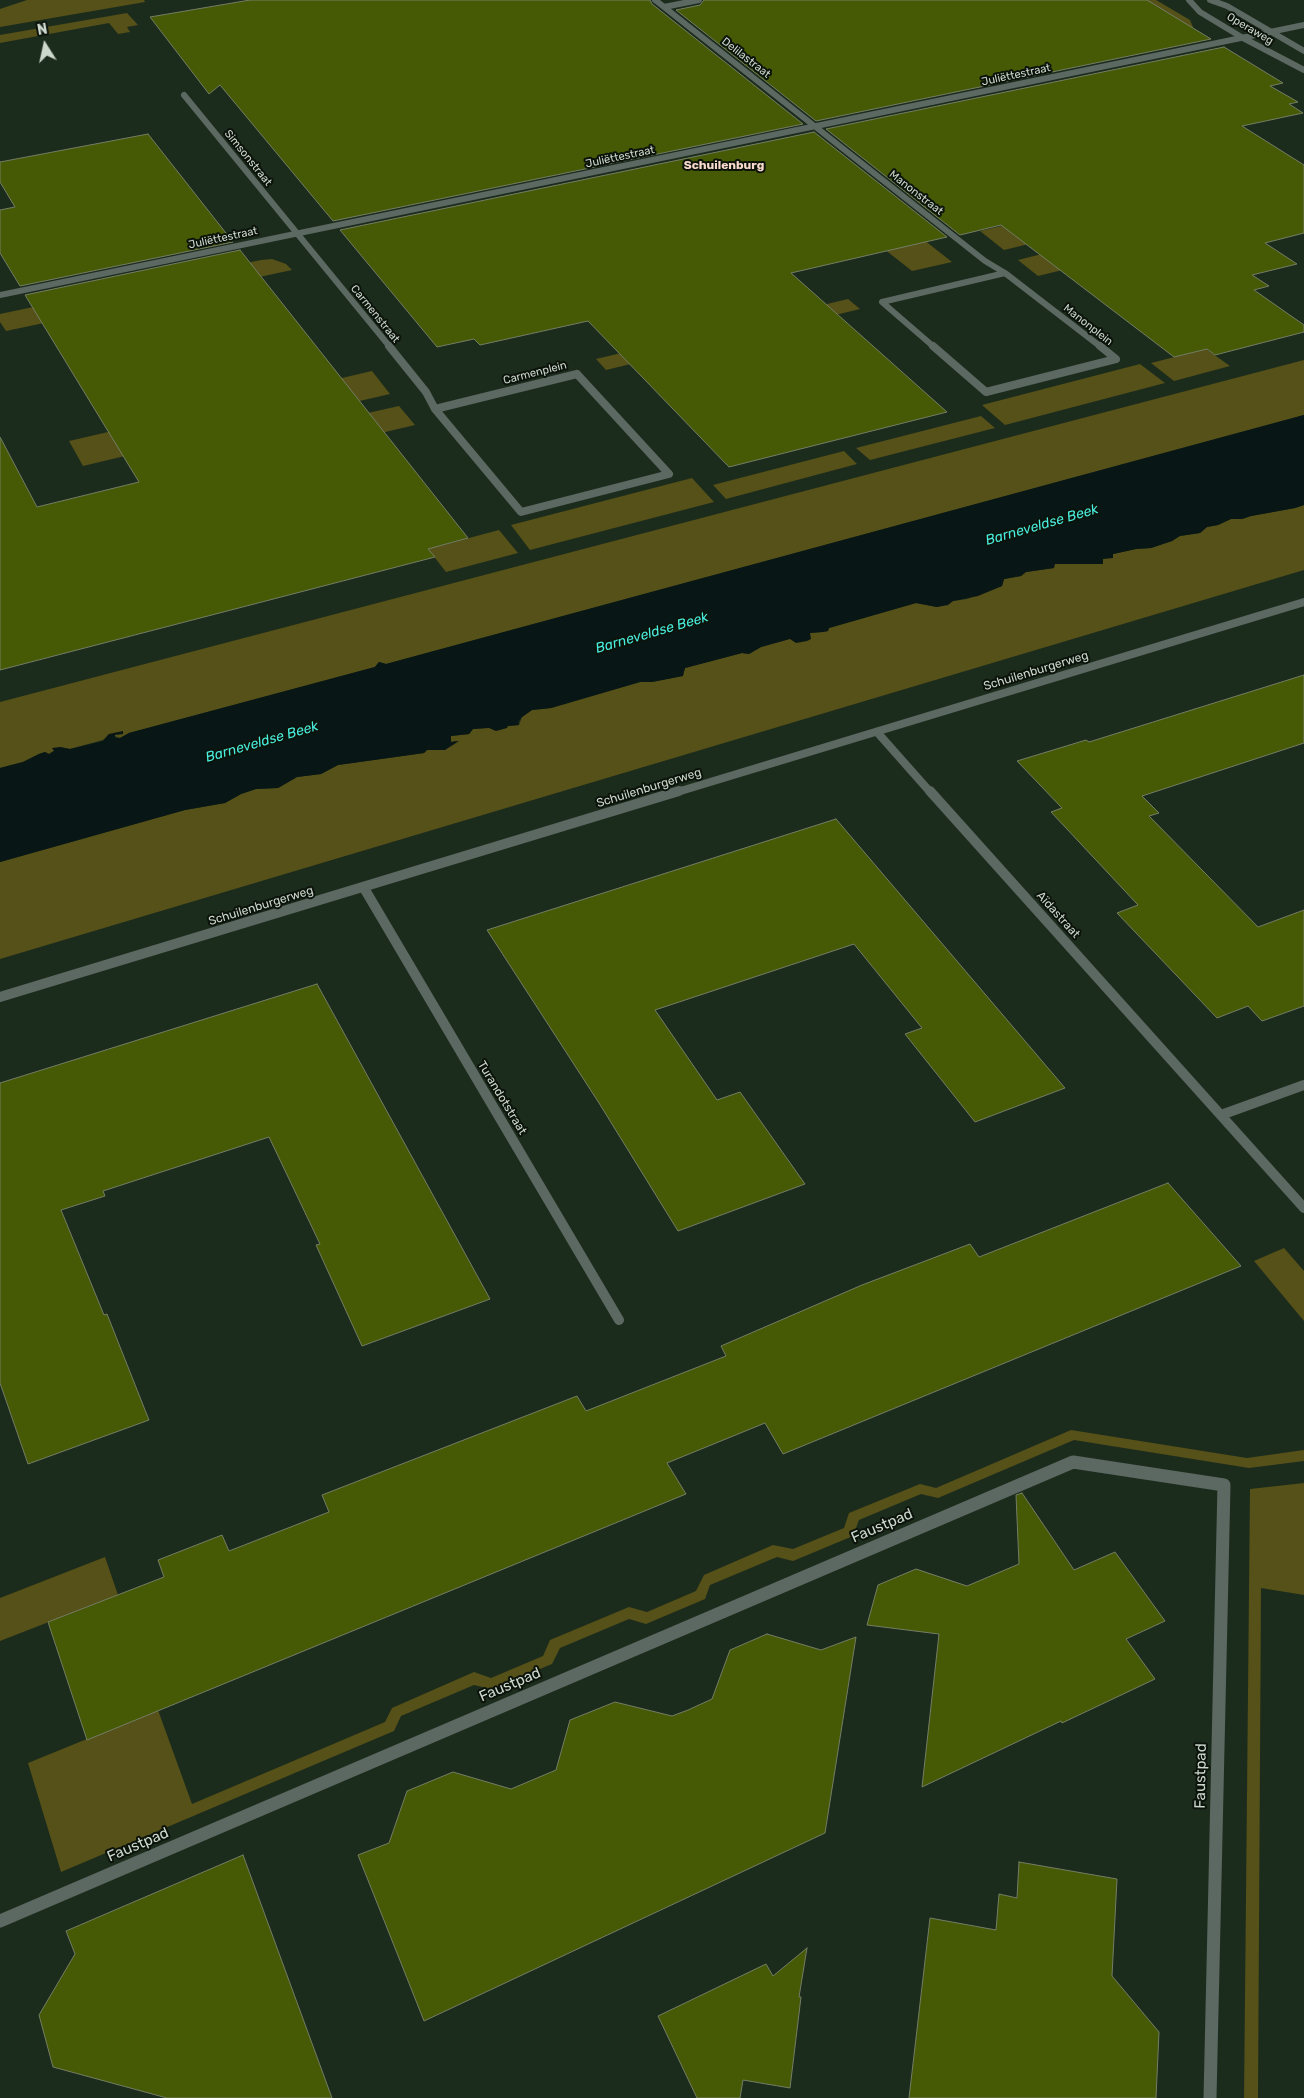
<!DOCTYPE html>
<meta charset="utf-8">
<style>
body{margin:0}
#map{position:relative;width:1304px;height:2098px;overflow:hidden;background:#1c2c1c;font-family:Rubik,sans-serif}
canvas{display:block}
.north{position:absolute;left:20px;top:20px;width:50px;height:50px;-webkit-text-stroke:4px #0c130b;paint-order:stroke;rotate:350deg;font-size:14px;font-weight:700;line-height:20px;text-align:center;color:#cdd8cd}
.north::after{content:'';display:block;margin:auto;width:18px;height:22px;background:#cdd8cd;clip-path:polygon(50% 0,100% 100%,50% 72%,0 100%)}
</style>
<div id="map">
<canvas width="1304" height="2098"></canvas>
<div class="north">N</div>
</div>
<script>
const context = document.querySelector('canvas').getContext('2d');
context.lineJoin = 'round';
function fillPath(path, color) { context.fillStyle = color; context.fill(path, 'evenodd'); }
const toPath = rows => new Path2D(rows.map(r => 'M' + r).join(''));
function strokePath(path, color, width, dash) { context.strokeStyle = color; context.lineWidth = width; context.lineCap = dash ? 'butt' : 'round'; context.setLineDash(dash || []); context.stroke(path); }
function label(font, color, halo, rows, align = 'center') {
  context.font = font + ' Rubik,sans-serif'; context.lineWidth = 4; context.setLineDash([]); context.textBaseline = 'middle'; context.strokeStyle = halo; context.fillStyle = color; for (const [text, x, y, turn = 0] of rows) {
    context.save(); context.translate(x, y); context.rotate((+turn || 0) * Math.PI / 180); context.textAlign = isNaN(turn) ? turn : align; if (halo) context.strokeText(text, 0, 0); context.fillText(text, 0, 0); context.restore();
  }
}
fillPath(toPath([
 [27,0,144,0,145,2,0,27,0,9],
 [1133,0,1156,0,1190,20,1193,27,1192,30],
 [127,13,138,25,127,27,130,32,118,34,109,23,0,43,0,35],
 [1091,205,1116,223,1004,250,980,231],
 [919,236,952,262,912,271,879,245],
 [1070,247,1091,263,1038,276,1018,260],
 [272,259,286,264,292,270,161,298,149,283,261,260],
 [138,285,149,301,6,331,0,322,0,314],
 [848,299,860,309,741,338,731,327],
 [719,330,730,340,606,370,596,359],
 [1206,349,1230,366,1174,381,1151,363],
 [1304,360,1304,415,386,664,379,662,375,667,129,733,120,738,109,734,103,740,70,749,60,747,49,754,45,752,39,754,23,762,0,768,0,702],
 [1140,364,1165,383,1005,425,982,405],
 [372,371,390,394,251,426,234,403],
 [221,406,238,429,83,466,69,441],
 [399,406,415,425,347,441,332,421],
 [981,416,995,428,870,460,856,448],
 [844,451,857,464,726,499,713,485],
 [692,478,714,502,530,550,511,525],
 [1304,505,1304,570,0,959,0,862,185,810,225,803,241,794,256,789,278,788,297,777,321,774,338,765,424,753,427,750,453,744,457,741,451,742,451,736,469,734,473,729,519,725,522,717,532,710,551,708,640,682,652,682,682,676,685,668,742,653,749,654,761,647,809,633,823,632,828,631,829,628,916,603,937,607,953,601,967,599,1002,586,1004,579,1021,576,1026,572,1054,568,1054,564,1103,564,1103,559,1113,554,1136,549,1151,548,1172,541,1179,536,1200,533,1207,527,1218,525,1231,519,1242,519,1251,516,1295,508],
 [499,530,518,553,446,572,428,549],
 [1284,1248,1304,1271,1304,1321,1254,1261],
 [1071,1430,1247,1458,1304,1450,1304,1461,1249,1468,1074,1440,938,1498,921,1494,859,1520,853,1536,793,1561,777,1557,710,1585,705,1599,646,1624,629,1619,560,1648,552,1664,491,1689,474,1685,401,1716,394,1731,61,1872,28,1763,158,1710,192,1804,385,1722,392,1708,474,1672,491,1678,543,1656,550,1640,629,1607,647,1612,696,1591,704,1575,773,1545,793,1549,844,1528,849,1513,920,1484,936,1488],
 [1304,1483,1304,1595,1261,1588,1258,2098,1244,2098,1250,1489],
 [105,1557,118,1595,0,1641,0,1598]
]), '#565019');
fillPath(toPath([
 [1304,415,1304,505,1295,508,1251,516,1242,519,1231,519,1218,525,1207,527,1200,533,1180,536,1172,541,1151,548,1136,549,1113,554,1113,558,1103,559,1103,564,1055,564,1054,568,1026,572,1021,576,1004,579,1002,586,978,596,953,601,948,605,937,607,916,603,829,628,828,631,822,632,810,633,811,639,807,641,796,643,790,639,761,647,749,654,742,653,685,668,683,676,652,682,640,682,551,708,532,710,522,717,518,722,519,725,508,726,507,728,496,731,489,728,473,729,469,734,451,736,451,742,459,741,445,750,427,750,424,753,338,765,321,774,297,777,278,788,256,789,241,794,225,803,185,810,0,862,0,768,23,762,39,754,45,752,49,754,54,751,52,748,60,747,70,749,103,741,109,734,123,731,123,734,115,735,115,738,120,738,129,733,375,667,379,662,386,664]
]), '#081715');
const building = toPath([
 [250,0,650,0,652,4,803,124,333,221,220,85,209,94,150,17,250,0],
 [704,0,1147,0,1211,39,816,121,676,10,700,5,704,0],
 [1224,47,1283,83,1270,86,1298,102,1289,104,1303,113,1242,126,1304,165,1304,233,1265,243,1297,264,1252,275,1269,286,1254,290,1304,325,1304,332,1215,355,1207,349,1174,357,1001,225,960,235,826,129,1224,47],
 [814,132,947,237,791,273,947,412,729,467,588,321,480,345,474,339,437,347,340,230,814,132],
 [148,134,233,242,20,286,0,253,0,210,15,207,0,182,0,162,148,134],
 [240,250,468,538,428,549,435,557,0,670,0,437,37,507,139,482,25,295,240,250],
 [1304,675,1304,743,1142,796,1159,813,1149,816,1258,927,1304,910,1304,1006,1262,1021,1248,1006,1217,1018,1117,913,1138,905,1051,812,1062,808,1017,761,1086,740,1089,742,1304,675],
 [836,819,1065,1088,975,1122,905,1034,922,1028,854,944,655,1010,717,1100,740,1092,805,1184,678,1231,599,1103,487,930,836,819],
 [317,984,490,1299,362,1346,316,1245,320,1244,269,1137,103,1191,105,1196,61,1210,104,1315,107,1314,149,1420,28,1464,0,1383,0,1083,317,984],
 [1168,1183,1241,1266,783,1454,765,1423,667,1463,686,1494,87,1740,48,1622,164,1577,158,1560,222,1535,229,1551,329,1512,322,1495,577,1396,586,1411,726,1356,721,1346,862,1285,970,1244,979,1257,1168,1183],
 [1022,1493,1074,1570,1115,1552,1165,1621,1126,1639,1155,1679,1062,1723,1061,1721,922,1787,939,1634,867,1625,878,1585,916,1569,967,1586,1019,1564,1016,1495,1022,1493],
 [767,1634,821,1650,856,1637,825,1833,424,2021,358,1855,389,1843,407,1791,453,1772,511,1789,556,1770,570,1720,615,1702,672,1716,688,1710,712,1699,730,1650,767,1634],
 [243,1855,332,2098,167,2098,53,2067,39,2015,75,1954,66,1931,243,1855],
 [1019,1862,1117,1879,1112,1976,1159,2032,1156,2098,909,2098,930,1918,996,1930,999,1894,1017,1898,1019,1862],
 [807,1948,799,1997,801,1997,790,2088,743,2080,740,2098,697,2098,658,2016,766,1964,773,1976,807,1948]
]);
fillPath(building, '#465a06');
strokePath(building, '#747d65', 1);
strokePath(toPath([
 [655,0,664,7,699,0],
 [664,7,985,261,1005,273],
 [184,95,390,347],
 [0,295,1304,25],
 [934,347,882,302,1005,273,1101,347]
]), '#5c6862', 6);
strokePath(toPath([
 [389,346,426,392,435,409],
 [933,346,986,392,1116,359,1100,346],
 [577,374,669,474,521,512,435,409,577,374],
 [877,732,931,793]
]), '#5c6862', 8);
strokePath(toPath([
 [930,791,1304,1208],
 [364,888,619,1320],
 [1221,1115,1304,1085]
]), '#5c6862', 10);
strokePath(toPath([
 [0,1921,1073,1462,1224,1485,1210,2098]
]), '#5c6862', 13);
strokePath(toPath([
 [1189,0,1200,12,1243,38,1304,70],
 [1210,0,1227,6,1304,51]
]), '#5c6862', 6);
strokePath(toPath([
 [674,793,1304,602]
]), '#5c6862', 8);
strokePath(toPath([
 [0,997,679,791]
]), '#5c6862', 10);
label('11px', '#cdd8cd', '#0c130b', [
 ["Operaweg",1250,29,30],
 ["Delilastraat",746,58,38],
 ["Juliëttestraat",1016,75,-12],
 ["Juliëttestraat",620,157,-12],
 ["Simsonstraat",248,158,51],
 ["Manonstraat",916,193,38],
 ["Juliëttestraat",223,238,-12],
 ["Carmenstraat",375,314,51],
 ["Manonplein",1088,325,38],
 ["Carmenplein",535,373,-14]
]);
label('bold 12px', '#fadace', '#0c130b', [
 ["Schuilenburg",724,166]
]);
label('12px', '#cdd8cd', '#0c130b', [
 ["Schuilenburgerweg",1036,671,-17],
 ["Schuilenburgerweg",649,788,-17],
 ["Schuilenburgerweg",261,906,-17],
 ["Aïdastraat",1058,915,48],
 ["Turandotstraat",502,1098,59]
]);
label('italic 14px', '#49eede', '#0c130b', [
 ["Barneveldse Beek",1042,525,-16],
 ["Barneveldse Beek",652,633,-16],
 ["Barneveldse Beek",262,742,-16]
]);
label('15px', '#cdd8cd', '#0c130b', [
 ["Faustpad",882,1526,-23],
 ["Faustpad",510,1685,-23],
 ["Faustpad",1201,1776,-89],
 ["Faustpad",138,1845,-23]
]);
</script>
